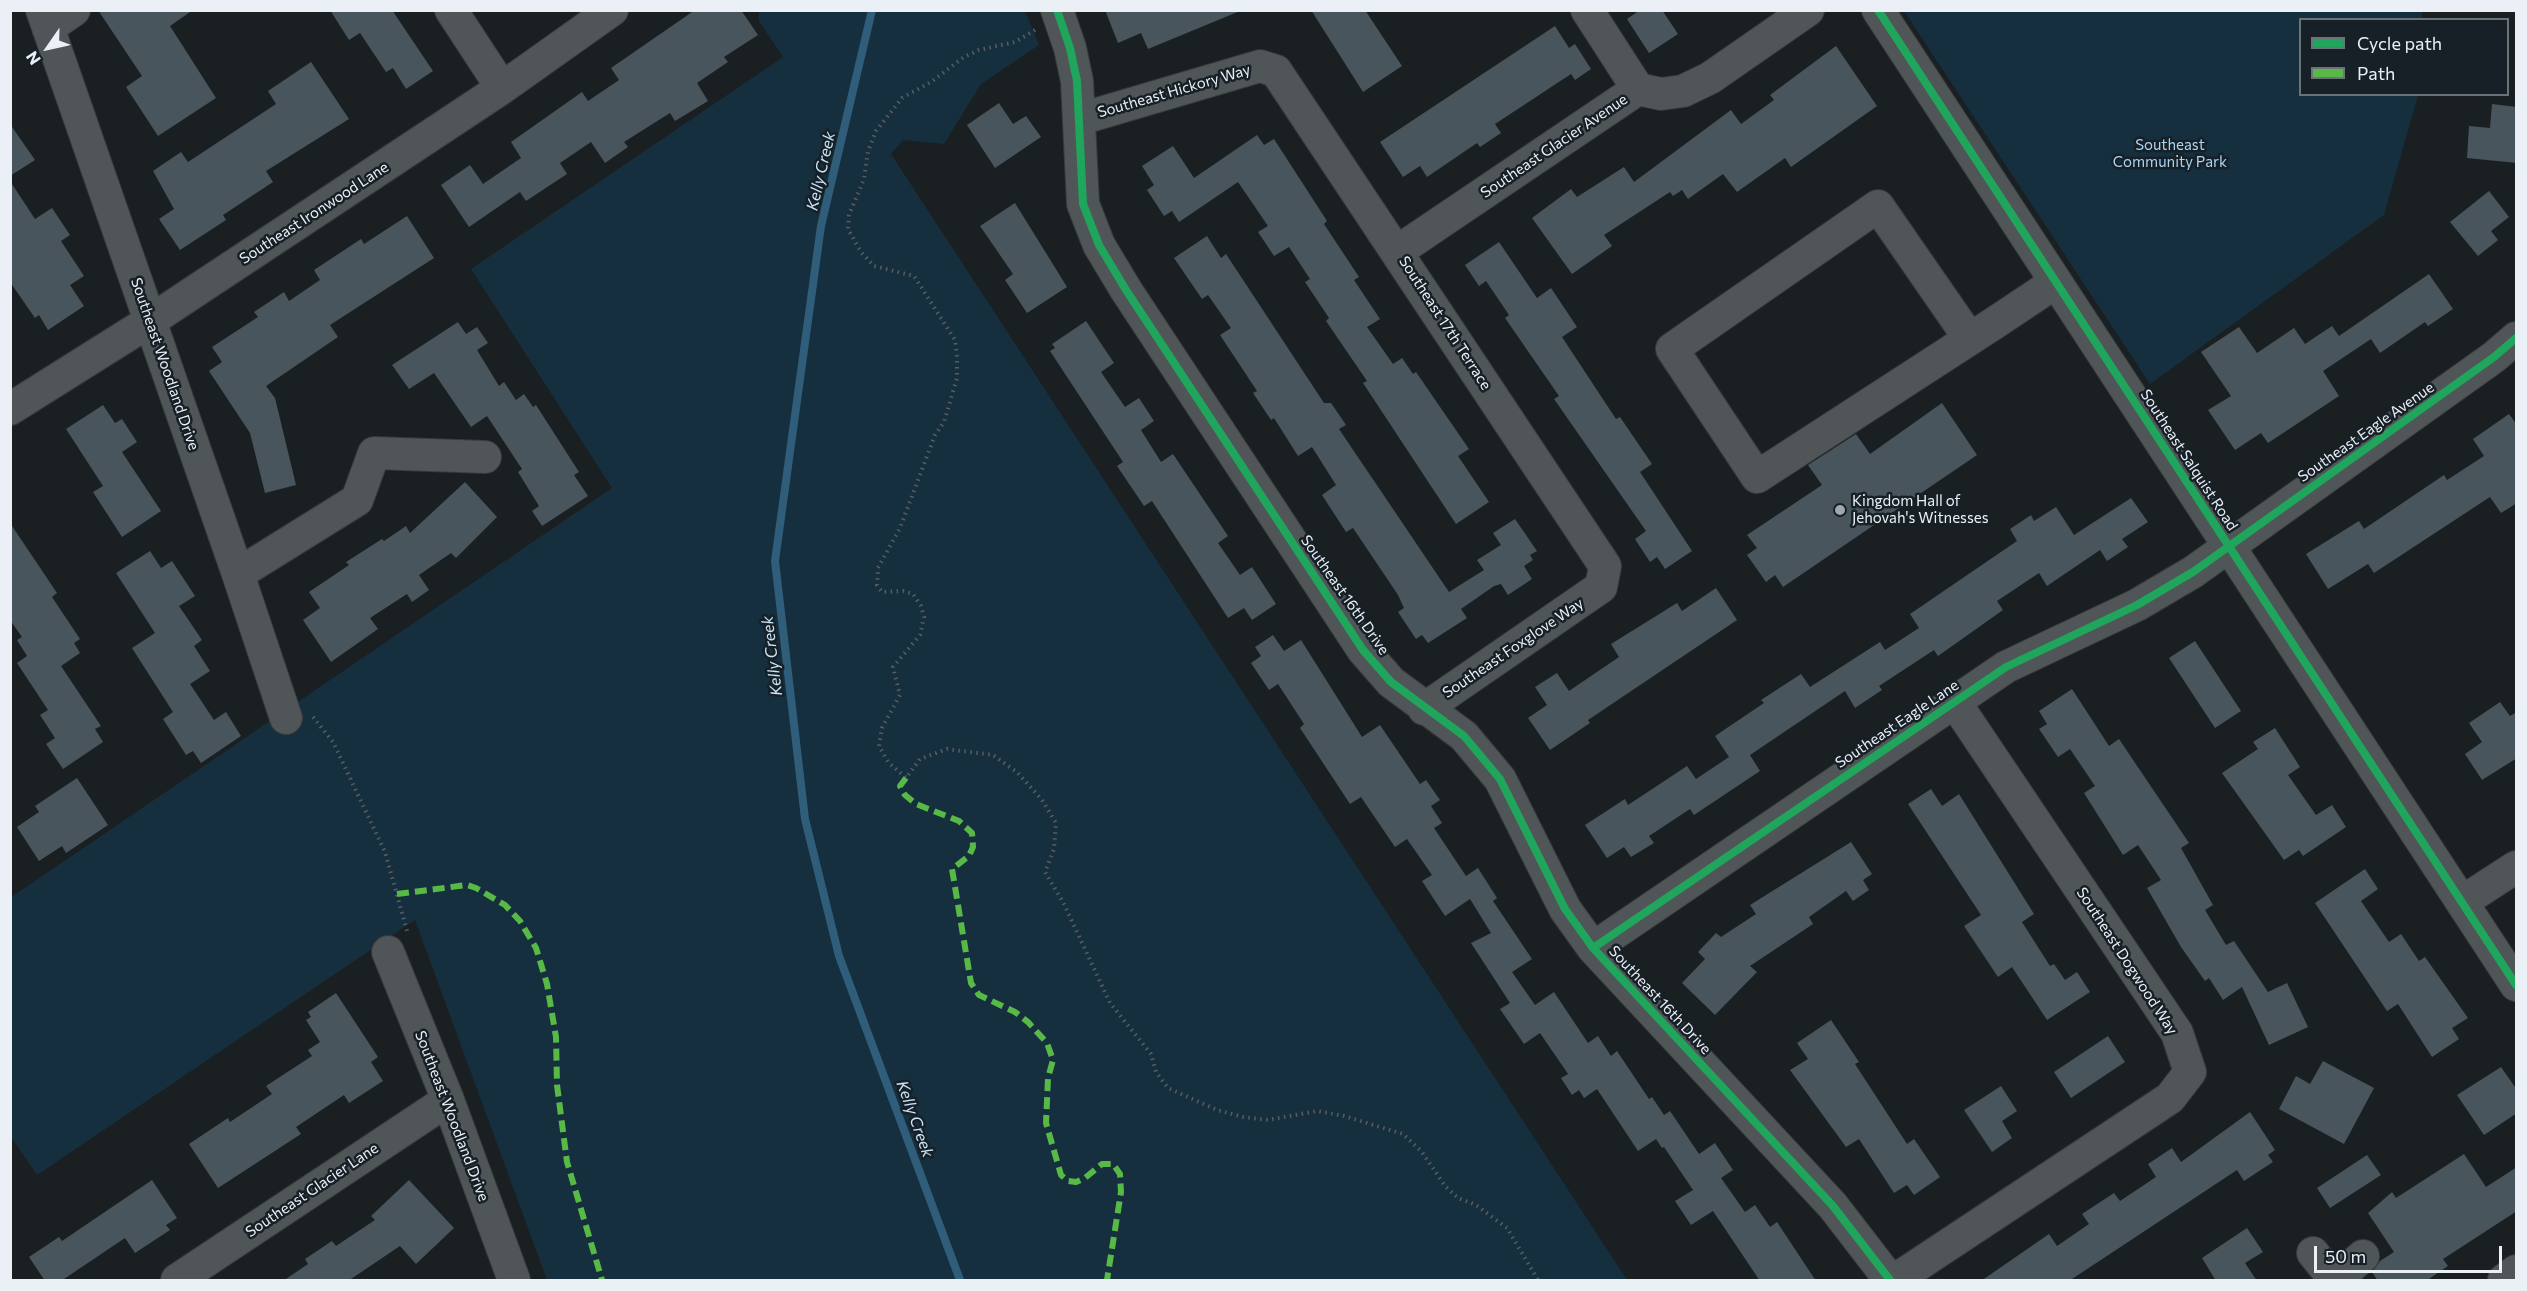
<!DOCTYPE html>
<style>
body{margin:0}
#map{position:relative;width:2527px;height:1291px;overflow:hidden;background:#1a1f22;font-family:Commissioner,sans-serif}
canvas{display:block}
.frame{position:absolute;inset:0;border:12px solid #eaf0f5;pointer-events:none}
.legend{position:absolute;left:2299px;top:18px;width:210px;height:78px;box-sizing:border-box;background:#162026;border:2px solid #6b7379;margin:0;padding:8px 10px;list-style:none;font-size:18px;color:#eaf0f5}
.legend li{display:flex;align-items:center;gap:12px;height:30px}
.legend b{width:30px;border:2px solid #6b7379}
.north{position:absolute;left:18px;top:18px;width:60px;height:60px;-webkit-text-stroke:4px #162026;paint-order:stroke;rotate:236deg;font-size:16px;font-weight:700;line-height:24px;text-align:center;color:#eaf0f5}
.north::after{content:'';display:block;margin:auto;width:21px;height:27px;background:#eaf0f5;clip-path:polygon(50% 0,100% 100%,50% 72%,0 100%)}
.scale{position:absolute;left:2314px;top:1246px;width:188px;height:27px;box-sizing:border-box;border:3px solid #eaf0f5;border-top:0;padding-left:8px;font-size:18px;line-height:21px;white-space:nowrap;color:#eaf0f5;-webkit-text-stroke:4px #162026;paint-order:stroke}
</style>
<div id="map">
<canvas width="2527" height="1291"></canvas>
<div class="frame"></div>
<ul class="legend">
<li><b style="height:8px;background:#20a55d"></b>Cycle path</li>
<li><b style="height:8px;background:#58b947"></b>Path</li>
</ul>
<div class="north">N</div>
<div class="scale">50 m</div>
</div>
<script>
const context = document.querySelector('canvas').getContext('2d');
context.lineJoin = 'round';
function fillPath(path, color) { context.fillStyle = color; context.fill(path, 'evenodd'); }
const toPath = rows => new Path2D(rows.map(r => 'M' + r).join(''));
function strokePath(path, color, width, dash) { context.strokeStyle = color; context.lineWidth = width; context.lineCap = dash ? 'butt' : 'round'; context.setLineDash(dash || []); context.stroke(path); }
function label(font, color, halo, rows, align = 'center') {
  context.font = font + ' Commissioner,sans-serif'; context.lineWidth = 5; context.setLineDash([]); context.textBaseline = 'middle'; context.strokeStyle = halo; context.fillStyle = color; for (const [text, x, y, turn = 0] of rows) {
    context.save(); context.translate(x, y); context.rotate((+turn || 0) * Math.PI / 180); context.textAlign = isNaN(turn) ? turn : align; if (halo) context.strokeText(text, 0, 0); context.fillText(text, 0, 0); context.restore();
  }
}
fillPath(toPath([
 [759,11,1025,11,1039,45,981,84,944,144,903,140,891,154,1627,1280,547,1280,415,920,37,1175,11,1137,10,898,612,488,471,269,783,57,759,21],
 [1904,11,2422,11,2422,19,2300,20,2300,94,2418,95,2384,215,2150,384]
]), '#162f3f');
strokePath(toPath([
 [872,10,821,226,775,561,805,819,839,956,960,1280]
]), '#2f5d7a', 8);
fillPath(toPath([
 [98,10,193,10,170,26,216,98,158,136,126,87,142,76],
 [330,10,392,10,433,71,406,89,393,68,386,72,360,33,349,40],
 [695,10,741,10,758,35,724,57,728,62,697,83,708,101,675,121,670,113,624,142,628,147,605,163,591,142,560,163,567,174,526,201,520,192,469,227,441,185,470,165,483,184,521,158,511,142,582,92,588,101,619,80,611,68],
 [1105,10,1240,10,1240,11,1148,49,1141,33,1118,43],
 [1311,10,1365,10,1402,66,1363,92],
 [1640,10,1662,10,1678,34,1649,53,1627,19],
 [1555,26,1569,48,1575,44,1591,69,1575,80,1571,74,1495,124,1501,133,1480,147,1477,143,1427,177,1420,166,1403,177,1380,142],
 [1836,46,1877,106,1791,167,1785,158,1737,192,1723,174,1688,199,1682,190,1673,196,1670,192,1604,235,1612,246,1572,274,1532,218,1571,189,1577,197,1624,167,1634,182,1731,110,1741,124,1774,100,1770,95],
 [311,62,349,119,266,171,273,182,223,215,226,220,180,250,159,219,174,209,153,171,181,152,188,162,276,104,268,91],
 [999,103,1013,124,1026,116,1041,137,995,168,967,125],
 [2492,104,2517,107,2517,163,2467,158,2469,126,2490,128],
 [10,124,35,160,10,176],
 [1257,135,1264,145,1274,139,1327,221,1324,224,1359,277,1354,280,1380,319,1367,327,1393,364,1402,358,1413,374,1416,372,1469,449,1458,456,1489,502,1456,524,1363,383,1367,381,1326,321,1329,318,1305,282,1310,279,1289,247,1274,256,1258,232,1268,226,1238,182,1179,222,1172,211,1164,216,1147,190,1154,185,1142,166,1173,146,1194,178],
 [10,181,35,219,52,208,70,235,61,241,84,276,70,285,84,306,48,330,39,315,35,318,10,282],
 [2489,191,2509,217,2491,231,2498,240,2478,256,2450,222],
 [1015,203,1067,287,1027,313,1005,280,1013,274,980,226],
 [407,216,434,258,330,325,338,337,266,386,275,398,296,485,265,493,250,433,209,371,222,362,212,347,258,317,254,312,284,292,289,301,320,280,314,270,361,239,364,244],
 [1207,236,1221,258,1226,254,1324,403,1331,403,1346,425,1339,429,1449,592,1484,570,1477,560,1501,545,1493,533,1515,519,1537,551,1530,555,1533,560,1524,566,1532,579,1508,595,1501,584,1494,586,1461,609,1467,618,1428,643,1422,635,1416,639,1398,612,1404,608,1398,595,1353,528,1346,532,1322,495,1336,485,1312,447,1298,456,1274,418,1271,420,1253,393,1257,391,1220,335,1231,328,1208,295,1202,299,1174,258],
 [1499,242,1537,298,1551,288,1577,327,1562,337,1616,419,1620,417,1652,464,1640,472,1692,551,1665,569,1657,557,1650,562,1635,539,1646,531,1554,399,1559,396,1505,318,1509,315,1486,281,1479,286,1465,265],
 [2429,274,2453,309,2428,326,2425,322,2380,353,2371,339,2323,371,2339,396,2268,443,2261,433,2235,450,2208,410,2231,396,2201,352,2239,327,2257,353,2294,328,2305,344,2332,326,2339,336],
 [1086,321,1114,363,1101,372,1125,407,1139,398,1154,421,1141,430,1161,462,1173,454,1228,536,1218,543,1240,575,1252,567,1276,604,1252,620,1244,608,1228,618,1152,501,1144,506,1117,466,1123,462,1050,351,1055,348,1052,344],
 [458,322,466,334,477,327,488,343,477,350,499,386,504,382,516,400,524,394,533,407,536,405,579,472,574,475,588,496,542,526,532,511,539,506,518,472,522,469,487,416,471,427,434,373,409,389,392,365],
 [1942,403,1977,455,1783,587,1775,575,1766,582,1747,555,1757,548,1747,535,1822,485,1808,465,1856,434,1870,454],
 [103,405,115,423,122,419,137,442,122,452,161,511,122,537,93,492,103,486,66,429],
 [2509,414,2517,425,2517,503,2501,513,2490,497,2374,573,2368,564,2328,589,2306,554,2359,521,2364,529,2444,475,2447,480,2484,456,2473,439],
 [465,482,497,517,456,558,451,553,419,575,429,590,412,602,407,594,370,618,378,629,331,662,303,620,320,608,309,592,349,565,346,562,382,539,384,541,406,526,410,533],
 [2131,498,2148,522,2122,539,2128,547,2107,561,2100,550,2047,586,2039,573,1997,601,2003,610,1938,656,1934,650,1879,686,1882,690,1855,708,1845,691,1750,755,1760,771,1694,815,1690,809,1649,836,1654,843,1631,857,1624,847,1607,858,1585,825,1625,799,1628,805,1687,766,1696,779,1729,757,1715,736,1764,703,1761,700,1801,674,1810,687,1880,642,1885,650,1919,628,1910,614,2017,541,2010,529,2031,515,2034,521,2056,507,2074,535],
 [10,523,57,593,52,597,80,639,74,643,80,653,61,666,101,726,95,729,103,742,63,769,46,744,55,738,40,715,48,710,17,663,27,656,17,640,22,637,10,620],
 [150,551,161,568,172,561,195,596,179,606,202,640,194,646,210,671,190,684,214,720,226,712,241,736,201,763,193,751,186,755,163,719,173,712,132,648,155,633,116,573],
 [1716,588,1737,620,1588,720,1590,723,1550,750,1528,718,1547,705,1535,687,1557,673,1569,691,1619,657,1611,644,1677,603,1682,611],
 [1273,635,1284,651,1301,640,1362,737,1380,725,1420,784,1426,780,1440,800,1431,806,1442,823,1434,828,1466,876,1478,868,1497,898,1493,901,1532,959,1512,972,1535,1005,1554,992,1588,1043,1598,1036,1611,1056,1617,1051,1649,1099,1652,1097,1664,1115,1670,1111,1699,1154,1715,1143,1733,1170,1721,1178,1745,1212,1755,1205,1770,1227,1777,1222,1816,1281,1760,1281,1713,1211,1691,1225,1675,1201,1693,1190,1664,1147,1662,1148,1656,1139,1638,1151,1597,1089,1584,1098,1579,1090,1572,1095,1561,1078,1568,1074,1540,1033,1524,1044,1500,1009,1510,1003,1471,943,1491,933,1470,899,1445,916,1422,881,1432,875,1407,839,1395,847,1361,797,1350,804,1300,728,1304,724,1278,684,1269,690,1251,663,1261,656,1255,647],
 [2195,641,2241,711,2215,728,2169,658],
 [2072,689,2109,746,2119,739,2189,843,2181,848,2213,905,2205,910,2226,945,2234,941,2268,992,2287,983,2308,1027,2269,1045,2242,987,2223,1000,2209,978,2205,981,2181,947,2147,888,2161,880,2138,845,2123,855,2084,793,2095,786,2070,749,2058,757,2039,729,2047,724,2039,711],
 [2500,702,2510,716,2517,712,2517,758,2482,780,2465,754,2482,742,2469,723],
 [2275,728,2300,767,2288,775,2316,815,2332,805,2346,827,2303,856,2299,850,2284,860,2222,773,2258,749,2253,742],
 [77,778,108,825,66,853,62,846,39,861,17,827,39,812,35,806],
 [1931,789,1942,806,1959,794,2034,914,2022,922,2050,966,2054,964,2065,980,2077,972,2090,992,2047,1020,2012,967,1998,977,1964,926,1981,915,1908,804],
 [1851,842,1872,874,1863,880,1869,890,1853,901,1846,891,1809,917,1813,924,1750,966,1757,972,1715,1015,1682,983,1705,959,1698,952,1716,933,1721,937,1756,914,1750,905],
 [2365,869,2378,889,2361,901,2389,942,2401,934,2419,961,2425,957,2468,1018,2452,1028,2459,1039,2432,1057,2398,1004,2387,1011,2315,903],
 [336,993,378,1057,371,1062,383,1081,349,1103,344,1095,296,1127,301,1134,218,1188,189,1144,228,1118,230,1122,272,1094,266,1086,312,1056,308,1050,320,1042,306,1020,311,1017,308,1012],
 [1831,1020,1859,1062,1855,1064,1907,1144,1914,1139,1940,1177,1914,1195,1907,1185,1894,1193,1859,1139,1846,1147,1790,1070,1808,1059,1797,1043],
 [2108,1036,2125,1062,2071,1098,2054,1072],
 [2323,1061,2374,1088,2344,1144,2279,1109,2296,1076,2310,1084],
 [2501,1067,2517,1090,2517,1113,2484,1135,2457,1095],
 [2001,1086,2017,1111,2002,1121,2012,1138,1992,1152,1964,1110],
 [2250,1112,2275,1150,2268,1155,2273,1162,2244,1181,2237,1170,2069,1281,1981,1281,2049,1234,2057,1246,2089,1224,2082,1214,2114,1193,2120,1201,2156,1177,2148,1164,2172,1148,2181,1162],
 [2464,1154,2486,1187,2517,1167,2517,1211,2443,1259,2448,1266,2426,1281,2378,1281,2372,1272,2380,1261,2394,1252,2368,1213,2392,1192,2396,1198],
 [2367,1155,2381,1175,2330,1208,2317,1188],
 [152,1180,177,1218,166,1225,170,1230,135,1253,125,1238,61,1281,45,1281,29,1257,59,1237,62,1241],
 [409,1180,454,1228,416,1264,400,1246,348,1281,283,1281,308,1264,305,1259,332,1241,336,1246,375,1220,371,1216],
 [2247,1228,2263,1252,2245,1263,2257,1281,2216,1281,2202,1258]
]), '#49555d');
const minor = toPath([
 [42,10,238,574,286,718],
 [451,10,502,88],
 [1057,10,1070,48,1077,81,1083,204,1099,245,1126,290,1363,650,1391,682,1464,736,1500,779,1565,909,1593,948,1833,1206,1890,1280],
 [1587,10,1638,89],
 [1878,10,2516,985],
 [48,28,74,10],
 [1080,119,1260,66,1276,71,1605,566,1601,587,1424,709],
 [1398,251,1638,89,1661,94,1683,91,1710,78,1808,10],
 [1970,339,1878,206,1672,349,1757,477,1996,322,2056,282],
 [10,409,150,321,502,88,612,10],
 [238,574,357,500,374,453,485,457],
 [2462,902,2516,867],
 [1593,948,2006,667,2137,605,2193,572,2494,357,2516,338],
 [388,952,448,1100,514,1280],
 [2313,1253,2335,1280],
 [177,1280,448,1100],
 [1895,1280,2170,1098,2190,1072,2177,1033,1954,701],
 [2335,1280,2363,1256],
 [2504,1280,2516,1271]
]);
strokePath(minor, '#373b3d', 34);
strokePath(toPath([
 [1035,30,1015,42,979,50,964,57,931,82,902,98,876,131,868,151,864,179,849,215,848,229,861,252,874,266,914,276,955,340,957,357,957,378,944,422,935,435,900,528,878,568,877,585,882,592,903,591,913,594,921,606,924,617,920,635,893,667,900,695,882,728,879,746,888,762,906,778,920,759,947,749,993,755,1018,773,1042,800,1056,823,1054,849,1045,872,1063,902,1110,1003,1151,1054,1156,1072,1168,1088,1217,1110,1243,1117,1268,1120,1317,1111,1344,1116,1403,1134,1422,1152,1445,1186,1458,1198,1476,1205,1507,1228,1538,1280],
 [313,717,333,742,385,852,407,931]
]), '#595d5f', 4, [1.5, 4.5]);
strokePath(minor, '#505557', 32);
strokePath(toPath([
 [906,778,900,786,905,795,916,804,959,821,972,833,973,847,969,856,952,869,971,983,979,995,1015,1012,1028,1022,1047,1043,1053,1060,1048,1078,1046,1123,1061,1175,1068,1181,1076,1182,1085,1178,1102,1164,1113,1164,1120,1174,1121,1192,1107,1280],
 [397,894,467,885,476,888,505,905,520,921,536,948,547,984,556,1037,557,1085,567,1162,602,1280]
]), '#58b947', 6, [12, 6]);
strokePath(toPath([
 [1057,10,1070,48,1077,81,1083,204,1099,245,1126,290,1363,650,1391,682,1464,736,1500,779,1565,909,1593,948,1833,1206,1890,1280],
 [1878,10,2516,985],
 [1593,948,2006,667,2137,605,2193,572,2494,357,2516,338]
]), '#20a55d', 8);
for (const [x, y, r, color] of [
 [1840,510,6,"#a1a7ab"]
]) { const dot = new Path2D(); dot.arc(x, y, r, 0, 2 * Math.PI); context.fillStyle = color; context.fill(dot); strokePath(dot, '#162026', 2); }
label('15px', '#eaf0f5', '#162026', [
 ["Southeast Hickory Way",1174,91,-16],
 ["Southeast Glacier Avenue",1554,146,-34],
 ["Southeast Ironwood Lane",314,213,-33],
 ["Southeast 17th Terrace",1445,323,57],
 ["Southeast Woodland Drive",165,364,71],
 ["Southeast Eagle Avenue",2366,432,-35],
 ["Southeast Salquist Road",2189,460,57],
 ["Southeast 16th Drive",1345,595,55],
 ["Southeast Foxglove Way",1513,648,-34],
 ["Southeast Eagle Lane",1897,724,-34],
 ["Southeast Dogwood Way",2127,961,57],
 ["Southeast 16th Drive",1660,1000,47],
 ["Southeast Woodland Drive",452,1116,69],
 ["Southeast Glacier Lane",312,1190,-34]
]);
label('15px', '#a9d5f4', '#162026', [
 ["Southeast",2170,145],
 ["Community Park",2170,162]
]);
label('15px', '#eaf0f5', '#162026', [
 ["Kingdom Hall of",1852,501],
 ["Jehovah's Witnesses",1852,518]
], 'left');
label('italic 16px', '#c7e4f9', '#162026', [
 ["Kelly Creek",821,171,-77],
 ["Kelly Creek",772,656,-97],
 ["Kelly Creek",915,1119,70]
]);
</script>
